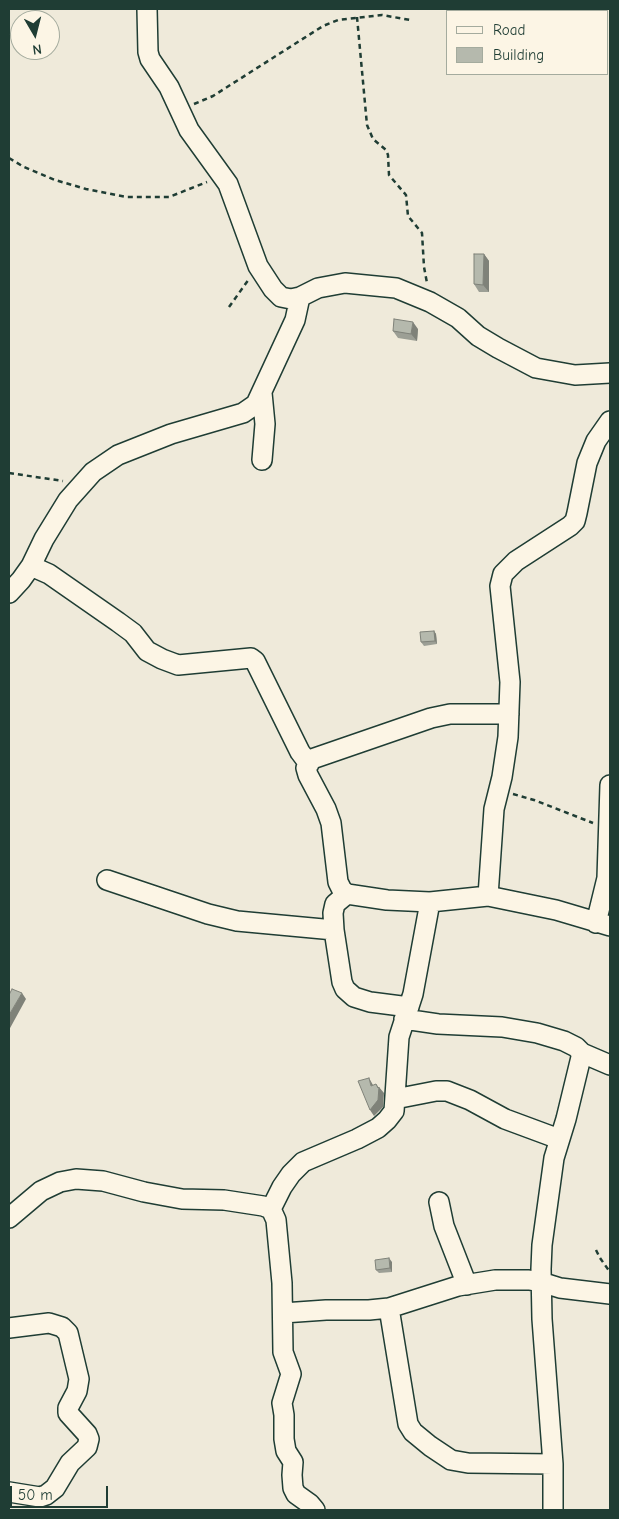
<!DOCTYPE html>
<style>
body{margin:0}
#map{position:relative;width:619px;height:1519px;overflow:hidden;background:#efeada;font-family:"Comic Neue",sans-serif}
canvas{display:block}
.frame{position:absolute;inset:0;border:10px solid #1f3d34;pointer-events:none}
.legend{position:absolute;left:446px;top:10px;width:162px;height:65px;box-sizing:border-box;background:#fcf5e5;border:1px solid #a4ab9e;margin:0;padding:6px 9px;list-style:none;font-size:15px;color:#1f3d34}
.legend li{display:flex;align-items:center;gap:10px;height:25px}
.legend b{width:25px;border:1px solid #a4ab9e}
.north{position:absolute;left:10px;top:10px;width:50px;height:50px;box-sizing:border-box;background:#fcf5e5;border:1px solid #a4ab9e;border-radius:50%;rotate:172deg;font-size:14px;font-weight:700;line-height:20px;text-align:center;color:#1f3d34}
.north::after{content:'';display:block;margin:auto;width:18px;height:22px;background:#1f3d34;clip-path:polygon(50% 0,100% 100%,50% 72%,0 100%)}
.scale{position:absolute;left:10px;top:1486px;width:98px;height:22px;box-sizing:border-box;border:2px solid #1f3d34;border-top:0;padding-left:6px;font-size:15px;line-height:18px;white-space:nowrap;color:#1f3d34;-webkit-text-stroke:4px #fcf5e5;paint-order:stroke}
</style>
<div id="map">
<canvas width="619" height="1519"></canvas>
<div class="frame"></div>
<ul class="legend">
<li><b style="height:6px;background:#fcf5e5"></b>Road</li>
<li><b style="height:14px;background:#b5b9ad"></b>Building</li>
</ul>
<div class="north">N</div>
<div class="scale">50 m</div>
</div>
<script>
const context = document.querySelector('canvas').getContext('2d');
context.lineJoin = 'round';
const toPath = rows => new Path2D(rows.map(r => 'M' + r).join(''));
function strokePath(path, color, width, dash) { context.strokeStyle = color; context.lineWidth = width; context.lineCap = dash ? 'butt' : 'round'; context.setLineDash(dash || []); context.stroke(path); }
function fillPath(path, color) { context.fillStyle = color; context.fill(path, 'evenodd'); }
const minor = toPath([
 [147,9,148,52,150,59,169,87,189,130,228,184,258,266,273,289,281,297,291,299,300,297,318,288,345,283,396,288,430,302,458,318,478,336,498,348,536,368,575,375,610,373],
 [262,393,265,424,262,460],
 [31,566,49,574,118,622,133,633,147,651,162,659,178,665,251,658,255,661,300,752,309,764],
 [9,593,21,580,31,566,44,539,68,500,93,472,118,455,171,434,243,413,256,404,295,320,300,297],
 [509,714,450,714,431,718,312,759,306,768,308,775,326,809,331,823,338,882,342,890,347,894,387,900,430,902,488,896,556,910,610,926],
 [107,880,208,914,237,921,334,930],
 [347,894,335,904,333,913,334,930,342,982,345,989,354,997,370,1002,409,1007],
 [488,896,494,809,502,777,508,737,510,682,500,586,503,574,516,561,570,526,575,521,577,513,587,463,596,441,610,421],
 [596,923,607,878,610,785],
 [404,1019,438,1024,502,1027,537,1033,564,1041,576,1047,582,1053,610,1065],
 [395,1099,436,1091,447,1091,470,1100,505,1119,559,1139],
 [439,1202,444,1226,467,1285],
 [271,1209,282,1187,291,1174,303,1162,357,1139,378,1128,387,1120,394,1111,399,1037,413,994,430,902],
 [9,1218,41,1191,60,1182,76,1179,103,1181,144,1192,182,1199,224,1200,263,1206,271,1209,276,1220,282,1283,283,1352,291,1374,282,1403,284,1415,284,1439,286,1451,293,1462,292,1475,293,1488,296,1494,310,1504,315,1510],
 [389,1308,408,1424,413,1432,430,1446,451,1460,468,1463,553,1464],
 [283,1313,326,1310,369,1310,389,1308,458,1286,495,1280,529,1280,541,1282,560,1288,610,1294],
 [9,1328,49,1323,62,1327,68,1333,79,1379,77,1391,68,1408,68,1413,87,1434,89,1439,87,1447,70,1463,55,1488,46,1495,40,1497,9,1492],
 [553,1510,553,1464,542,1319,541,1269,542,1245,554,1158,566,1119,582,1053]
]);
strokePath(minor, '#1f3d34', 22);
strokePath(toPath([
 [357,17,367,125,373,139,386,150,388,155,389,175,406,195,408,216,422,233,424,267,427,283],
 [194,104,213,96,323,26,338,20,382,15,410,20],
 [9,158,24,167,55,180,86,189,126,197,169,197,207,182],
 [229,307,249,279],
 [9,473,63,481],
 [513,794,534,800,593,823],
 [596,1250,600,1258,610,1272]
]), '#1f3d34', 2.5, [5, 4]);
strokePath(minor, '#fcf5e5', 19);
fillPath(toPath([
 [484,254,489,261,489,292,479,292,474,284],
 [418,329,417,341,398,338,393,331],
 [434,631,436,634,437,644,424,646,421,642],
 [392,1262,392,1272,379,1273,376,1270]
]), '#9c9f95');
fillPath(toPath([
 [484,254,489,261,489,292,483,285],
 [413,322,418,329,417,341,411,334],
 [434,631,436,634,437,644,435,641],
 [22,993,26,999,9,1030,9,1015],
 [369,1078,373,1085,371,1086],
 [376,1084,379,1088,379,1087,384,1093,383,1107,374,1116,370,1110],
 [389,1258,392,1262,392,1272,390,1268]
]), '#7f8279');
const building = toPath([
 [474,254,484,254,483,285,474,284,474,254],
 [394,319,413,322,411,334,393,331,394,319],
 [434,631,435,641,421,642,420,632,434,631],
 [12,989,22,993,9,1015,9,995,12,989],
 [369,1078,371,1086,376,1084,378,1088,379,1087,378,1100,370,1110,358,1081,369,1078],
 [389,1258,390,1268,376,1270,375,1260,389,1258]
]);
fillPath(building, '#b5b9ad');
strokePath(building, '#7f8279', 1);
</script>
